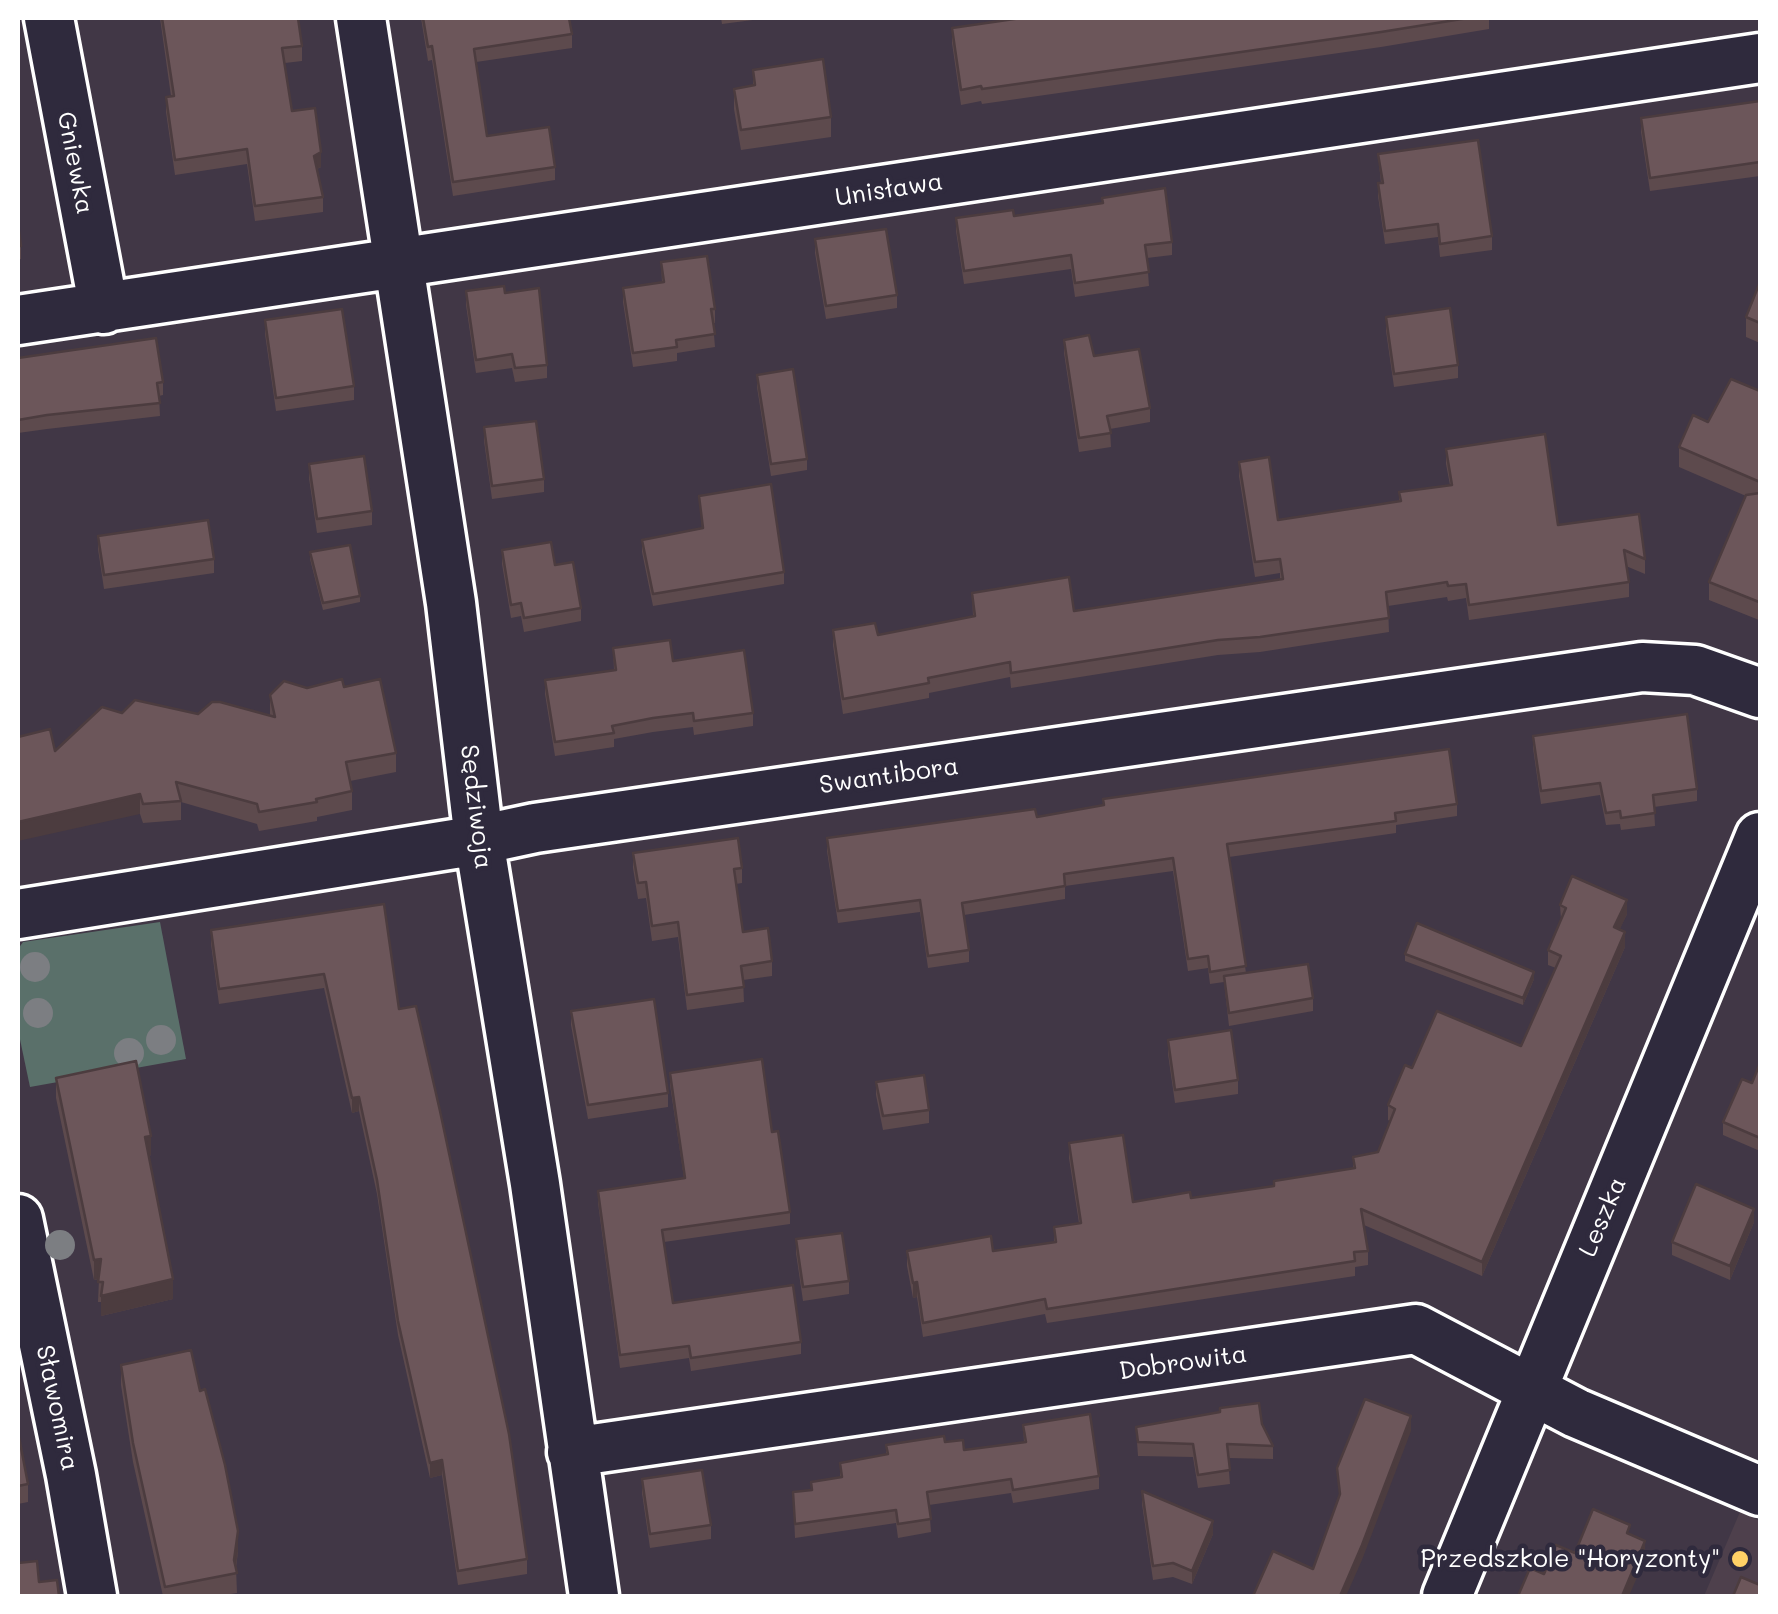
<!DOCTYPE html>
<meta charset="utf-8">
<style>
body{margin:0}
#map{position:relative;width:1778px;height:1614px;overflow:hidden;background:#413746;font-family:Mali,sans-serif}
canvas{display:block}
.frame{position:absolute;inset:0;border:20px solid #fff;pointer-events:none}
</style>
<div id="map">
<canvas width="1778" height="1614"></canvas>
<div class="frame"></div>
</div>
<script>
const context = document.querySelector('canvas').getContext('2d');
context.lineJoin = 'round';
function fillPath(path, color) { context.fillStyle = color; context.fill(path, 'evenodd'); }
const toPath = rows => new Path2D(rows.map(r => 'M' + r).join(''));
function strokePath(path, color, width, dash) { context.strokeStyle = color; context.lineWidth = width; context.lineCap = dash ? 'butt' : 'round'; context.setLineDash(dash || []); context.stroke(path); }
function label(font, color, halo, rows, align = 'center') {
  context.font = font + ' Mali,sans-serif'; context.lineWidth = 9; context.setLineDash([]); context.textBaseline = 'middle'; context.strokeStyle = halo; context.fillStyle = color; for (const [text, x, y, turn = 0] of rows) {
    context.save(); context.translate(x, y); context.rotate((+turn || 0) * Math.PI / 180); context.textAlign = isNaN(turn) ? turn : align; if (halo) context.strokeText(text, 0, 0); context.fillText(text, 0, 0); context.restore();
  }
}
fillPath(toPath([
 [1740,1512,1760,1521,1760,1596,1704,1596]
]), '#4e404c');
fillPath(toPath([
 [160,922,186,1059,30,1087,18,1030,18,949,23,942]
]), '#5a706a');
const street = toPath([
 [49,18,104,309],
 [361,18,451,603,479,840,535,1184,594,1596],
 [18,320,1760,58],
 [18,914,479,840,535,828,1642,667,1695,670,1760,693],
 [18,1219,71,1475,92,1596],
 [572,1452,1416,1329,1576,1413,1760,1491],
 [1447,1596,1760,837]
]);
strokePath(street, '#fff', 55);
strokePath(street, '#2f2a3d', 48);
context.fillStyle = '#7c7e82';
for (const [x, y] of [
 [35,967],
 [38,1013],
 [161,1040],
 [129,1053],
 [60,1245]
]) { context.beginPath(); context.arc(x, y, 15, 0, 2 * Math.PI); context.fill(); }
fillPath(toPath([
 [160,18,298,18,302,46,302,61,285,63,292,111,321,167,317,169,323,197,323,212,255,221,247,164,175,175,166,112,166,97,171,96],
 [421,18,569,18,572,34,572,48,476,62,487,136,555,167,555,180,453,196,432,60,428,61],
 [721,18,768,18,722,24],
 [1021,18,1489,18,1489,29,1381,47,982,104,981,101,961,105,952,43,952,28],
 [753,70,831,117,831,137,741,150,734,109,734,89,753,86],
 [1760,101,1760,176,1650,191,1641,132,1641,118],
 [1378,154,1492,236,1492,250,1440,257,1438,237,1385,244,1378,196,1378,183,1381,183],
 [1014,216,1172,242,1172,255,1147,258,1149,286,1075,297,1071,269,964,284,956,231,956,218],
 [18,225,21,246,21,259,18,260],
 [815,239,897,295,897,308,826,319,815,253],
 [661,262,715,309,715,323,713,323,715,347,677,353,677,361,633,367,623,302,623,288,662,282],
 [1760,282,1760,343,1746,337,1746,317],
 [466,291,505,293,547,365,547,378,515,382,512,368,476,373,466,305],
 [1386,317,1458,365,1458,378,1394,387,1386,331],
 [265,320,354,386,354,400,276,411,265,334],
 [1064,340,1094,356,1150,408,1150,422,1110,429,1111,447,1079,452,1064,353],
 [18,358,163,382,163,395,159,396,160,416,47,429,18,433],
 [757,375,807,459,807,470,771,476,757,387],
 [1760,391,1760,616,1759,620,1709,600,1709,582,1746,496,1679,467,1679,447,1708,422],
 [484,427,544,479,544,492,492,499,484,441],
 [1446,449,1558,525,1645,559,1645,574,1626,566,1629,582,1629,597,1469,620,1466,598,1448,601,1447,597,1388,606,1389,632,1260,652,1218,655,1011,688,1010,677,929,693,929,698,843,714,833,645,833,630,878,635,973,616,972,593,1074,611,1280,580,1280,573,1255,577,1239,476,1239,462,1278,520,1399,502,1399,492,1450,485,1446,464],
 [309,464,372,511,372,525,317,533,309,478],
 [699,496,784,572,784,584,653,606,642,552,642,540,702,528],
 [98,536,214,559,214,573,104,589,98,549],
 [502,550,555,565,581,608,581,621,524,632,521,616,511,618,502,564],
 [310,552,360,596,360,602,323,610,310,559],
 [613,648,673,661,753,713,753,726,694,735,693,727,653,732,614,739,614,747,555,756,545,694,545,680,614,670],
 [344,687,396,753,396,772,350,781,352,791,352,810,317,817,317,821,259,831,257,824,181,802,181,820,143,823,140,814,55,751,122,713,270,716,270,695,307,688],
 [1533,736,1697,789,1697,801,1654,807,1655,826,1621,830,1620,824,1606,825,1600,795,1541,804,1533,748],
 [1103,799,1457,804,1457,816,1396,825,1396,833,1229,857,1246,973,1313,998,1313,1011,1229,1026,1224,982,1210,984,1208,968,1188,971,1173,871,1065,886,1065,899,964,915,969,950,969,962,928,968,920,912,838,923,827,851,827,838,1037,817,1103,806],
 [633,853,742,868,742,883,736,884,743,932,772,961,772,976,743,980,744,1002,687,1010,678,937,652,941,646,898,638,899,633,868],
 [384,904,399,1009,527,1559,527,1574,458,1585,442,1475,430,1478,398,1335,377,1194,359,1111,352,1113,324,988,219,1004,211,944,211,930],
 [1560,905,1627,914,1619,930,1625,947,1482,1276,1364,1225,1368,1251,1368,1265,1355,1267,1355,1276,1047,1323,1045,1314,923,1337,917,1297,913,1298,907,1266,907,1251,993,1251,1054,1242,1054,1227,1079,1223,1069,1158,1069,1143,1133,1202,1191,1198,1274,1186,1353,1169,1353,1157,1378,1152,1390,1121,1388,1120,1388,1105,1412,1068,1521,1046,1556,968,1548,965,1548,950,1561,920],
 [1405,954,1534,979,1523,1005,1405,961],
 [571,1011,668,1093,668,1107,588,1119,571,1025],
 [1168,1040,1238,1080,1238,1094,1175,1103,1168,1054],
 [1760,1063,1760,1151,1723,1135,1723,1122,1752,1083],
 [670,1073,772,1132,790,1212,790,1224,664,1242,673,1303,801,1342,801,1354,691,1371,689,1358,620,1368,598,1203,598,1191,684,1178,670,1085],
 [56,1078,151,1155,149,1156,173,1299,101,1316,101,1302,98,1302,99,1279,94,1280,56,1098],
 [876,1082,929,1110,929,1123,883,1130,876,1095],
 [1754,1222,1730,1280,1672,1255,1672,1242],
 [796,1239,849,1281,849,1294,803,1301,796,1253],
 [121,1365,238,1551,236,1568,237,1593,218,1596,163,1596,133,1462,121,1385],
 [1262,1424,1273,1446,1273,1459,1228,1458,1230,1484,1198,1488,1193,1457,1138,1456,1136,1427],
 [1023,1425,1099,1476,1099,1489,1013,1503,1011,1493,929,1505,931,1532,898,1538,896,1523,795,1538,793,1492,811,1490,811,1482,840,1478,840,1463,886,1455,886,1445,945,1442,964,1450,1024,1442],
 [18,1432,28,1484,28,1502,18,1504],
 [642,1479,711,1525,711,1539,650,1548,642,1493],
 [1142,1491,1213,1534,1192,1584,1173,1577,1153,1580,1142,1504]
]), '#5d4a4d');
fillPath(toPath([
 [321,152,321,167,314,170,314,156],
 [140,794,140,814,18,841,18,822],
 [1627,900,1627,914,1614,942,1614,927],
 [1625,932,1625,947,1482,1276,1482,1262],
 [1534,972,1534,979,1523,1005,1523,998],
 [359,1097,359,1111,352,1113,352,1098],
 [151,1136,151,1155,145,1157,145,1137],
 [1754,1209,1754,1222,1730,1280,1730,1266],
 [101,1259,101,1278,94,1280,94,1260],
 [173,1279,173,1299,101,1316,101,1296],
 [917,1282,917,1297,913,1298,913,1283],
 [1411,1416,1411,1431,1362,1560,1346,1596,1340,1596],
 [442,1460,442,1475,430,1478,430,1463],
 [1213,1521,1213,1534,1192,1584,1192,1571],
 [238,1531,238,1551,235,1573,234,1560],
 [1645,1541,1645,1559,1629,1596,1622,1596]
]), '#4c3c3f');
const building = toPath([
 [162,18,298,18,302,46,282,48,292,111,315,108,321,152,314,156,323,197,255,206,247,149,175,160,166,97,174,96,162,18],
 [423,18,569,18,572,34,474,49,487,136,549,127,555,167,453,182,432,46,428,47,423,18],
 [1021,18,1468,18,1381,32,982,89,981,86,961,90,952,28,1021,18],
 [823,59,831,117,741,130,734,89,755,85,753,70,823,59],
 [1760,101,1760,162,1650,178,1641,118,1760,101],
 [1478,140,1492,236,1440,244,1438,224,1385,231,1378,183,1383,183,1378,154,1478,140],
 [1165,188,1172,242,1145,245,1149,272,1075,283,1071,255,964,271,956,218,1013,210,1014,216,1103,203,1102,198,1165,188],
 [18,225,21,246,18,246,18,225],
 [886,229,897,295,826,306,815,239,886,229],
 [707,256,715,309,711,309,715,334,676,340,677,347,633,353,623,288,664,282,661,262,707,256],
 [1760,282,1760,323,1746,317,1760,282],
 [504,286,505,293,539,288,547,365,515,368,512,354,476,360,466,291,504,286],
 [1450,308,1458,365,1394,374,1386,317,1450,308],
 [342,309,354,386,276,398,265,320,342,309],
 [1089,335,1094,356,1139,349,1150,408,1107,416,1111,433,1079,438,1064,340,1089,335],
 [156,338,163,382,157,383,160,403,47,415,18,420,18,358,156,338],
 [793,369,807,459,771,464,757,375,793,369],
 [1731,379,1760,391,1760,482,1679,447,1693,415,1708,422,1731,379],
 [536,421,544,479,492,486,484,427,536,421],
 [1545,434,1558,525,1639,514,1645,559,1624,550,1629,582,1469,605,1466,584,1448,586,1447,582,1386,592,1389,618,1260,637,1218,640,1011,673,1010,662,928,678,929,683,843,699,833,630,875,623,878,635,975,616,972,593,1069,577,1074,611,1283,579,1280,559,1255,562,1239,462,1269,457,1278,520,1401,501,1399,492,1452,485,1446,449,1545,434],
 [364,456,372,511,317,519,309,464,364,456],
 [771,484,784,572,653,594,642,540,703,528,699,496,771,484],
 [1760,493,1760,598,1759,602,1709,582,1746,495,1760,493],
 [208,520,214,559,104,575,98,536,208,520],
 [551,542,555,565,573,562,581,608,524,618,521,603,511,605,502,550,551,542],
 [350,545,360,596,323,603,310,552,350,545],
 [670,640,673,661,744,650,753,713,694,721,693,713,653,718,612,726,614,733,555,742,545,680,616,670,613,648,670,640],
 [342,679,344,687,380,679,396,753,346,762,352,791,316,799,317,802,259,812,257,804,176,782,181,801,143,804,140,794,18,822,18,737,50,729,55,751,102,707,122,713,135,700,198,714,212,702,220,702,275,717,270,695,284,681,307,688,342,679],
 [1687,714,1697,789,1653,795,1655,813,1621,818,1620,811,1606,813,1600,783,1541,791,1533,736,1687,714],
 [1449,749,1457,804,1395,813,1396,821,1227,844,1246,966,1210,972,1208,956,1188,959,1173,858,1064,874,1065,886,962,903,969,950,928,956,920,900,838,911,827,838,1035,809,1037,817,1104,805,1103,799,1449,749],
 [738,838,742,868,734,869,743,932,768,928,772,961,741,966,744,987,687,995,678,922,652,926,646,882,638,883,633,853,738,838],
 [1572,876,1627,900,1614,927,1625,932,1482,1262,1361,1209,1368,1251,1354,1252,1355,1261,1047,1309,1045,1299,923,1323,917,1282,913,1283,907,1251,991,1236,993,1251,1056,1242,1054,1227,1081,1223,1069,1143,1123,1135,1133,1202,1190,1192,1191,1198,1274,1186,1274,1181,1355,1168,1353,1157,1378,1152,1395,1109,1388,1105,1405,1065,1412,1068,1437,1011,1521,1046,1561,956,1548,950,1566,908,1560,905,1572,876],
 [384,904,399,1009,416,1006,440,1111,509,1434,527,1559,458,1571,442,1460,430,1463,398,1321,377,1180,359,1097,352,1098,324,974,219,989,211,930,384,904],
 [1417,923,1534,972,1523,998,1405,954,1417,923],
 [1308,964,1313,998,1229,1013,1224,976,1308,964],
 [654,999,668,1093,588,1105,571,1011,654,999],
 [1231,1030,1238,1080,1175,1090,1168,1040,1231,1030],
 [762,1059,772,1132,778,1131,790,1212,662,1230,673,1303,793,1285,801,1342,691,1358,689,1346,620,1355,598,1191,685,1178,670,1073,762,1059],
 [136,1061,151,1136,145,1137,173,1279,101,1296,103,1282,98,1282,101,1259,94,1260,56,1078,136,1061],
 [1760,1063,1760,1138,1723,1122,1742,1079,1752,1083,1760,1063],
 [924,1075,929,1110,883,1116,876,1082,924,1075],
 [1696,1184,1754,1209,1730,1266,1672,1242,1696,1184],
 [842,1233,849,1281,803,1287,796,1239,842,1233],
 [191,1350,200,1391,205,1389,225,1465,238,1531,234,1560,237,1573,165,1587,133,1443,121,1365,191,1350],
 [1365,1399,1411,1416,1362,1545,1340,1596,1253,1596,1273,1551,1313,1569,1340,1494,1337,1468,1365,1399],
 [1259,1403,1262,1424,1273,1446,1227,1444,1230,1470,1198,1475,1193,1444,1138,1442,1136,1427,1220,1412,1220,1408,1259,1403],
 [1090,1414,1099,1476,1013,1490,1011,1479,927,1492,931,1519,898,1524,896,1510,795,1524,793,1492,812,1490,811,1482,842,1477,840,1463,888,1454,886,1445,944,1436,945,1442,963,1440,964,1450,1026,1442,1023,1425,1090,1414],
 [18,1432,28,1484,18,1486,18,1432],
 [702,1470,711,1525,650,1534,642,1479,702,1470],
 [1142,1491,1213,1521,1192,1571,1173,1563,1153,1566,1142,1491],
 [1593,1509,1630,1525,1627,1533,1645,1541,1622,1596,1518,1596,1530,1568,1544,1574,1556,1545,1575,1553,1593,1509],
 [37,1561,39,1582,57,1580,59,1596,18,1596,18,1563,37,1561],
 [1741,1577,1760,1585,1760,1596,1733,1596,1741,1577]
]);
fillPath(building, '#6c565a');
strokePath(building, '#4c3c3f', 2.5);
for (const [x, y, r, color] of [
 [1740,1559,10,"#ffd166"]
]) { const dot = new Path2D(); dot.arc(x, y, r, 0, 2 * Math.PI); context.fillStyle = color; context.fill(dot); strokePath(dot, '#2f2a3d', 4); }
label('25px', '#fff', '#2f2a3d', [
 ["Gniewka",75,163,79],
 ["Unisława",889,190,-9],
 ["Swantibora",889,776,-8],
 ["Sędziwoja",476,807,83],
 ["Leszka",1603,1217,-67],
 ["Dobrowita",1183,1363,-8],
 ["Sławomira",57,1408,78]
]);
label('25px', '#fff', '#2f2a3d', [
 ["Przedszkole \"Horyzonty\"",1720,1559]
], 'right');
</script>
